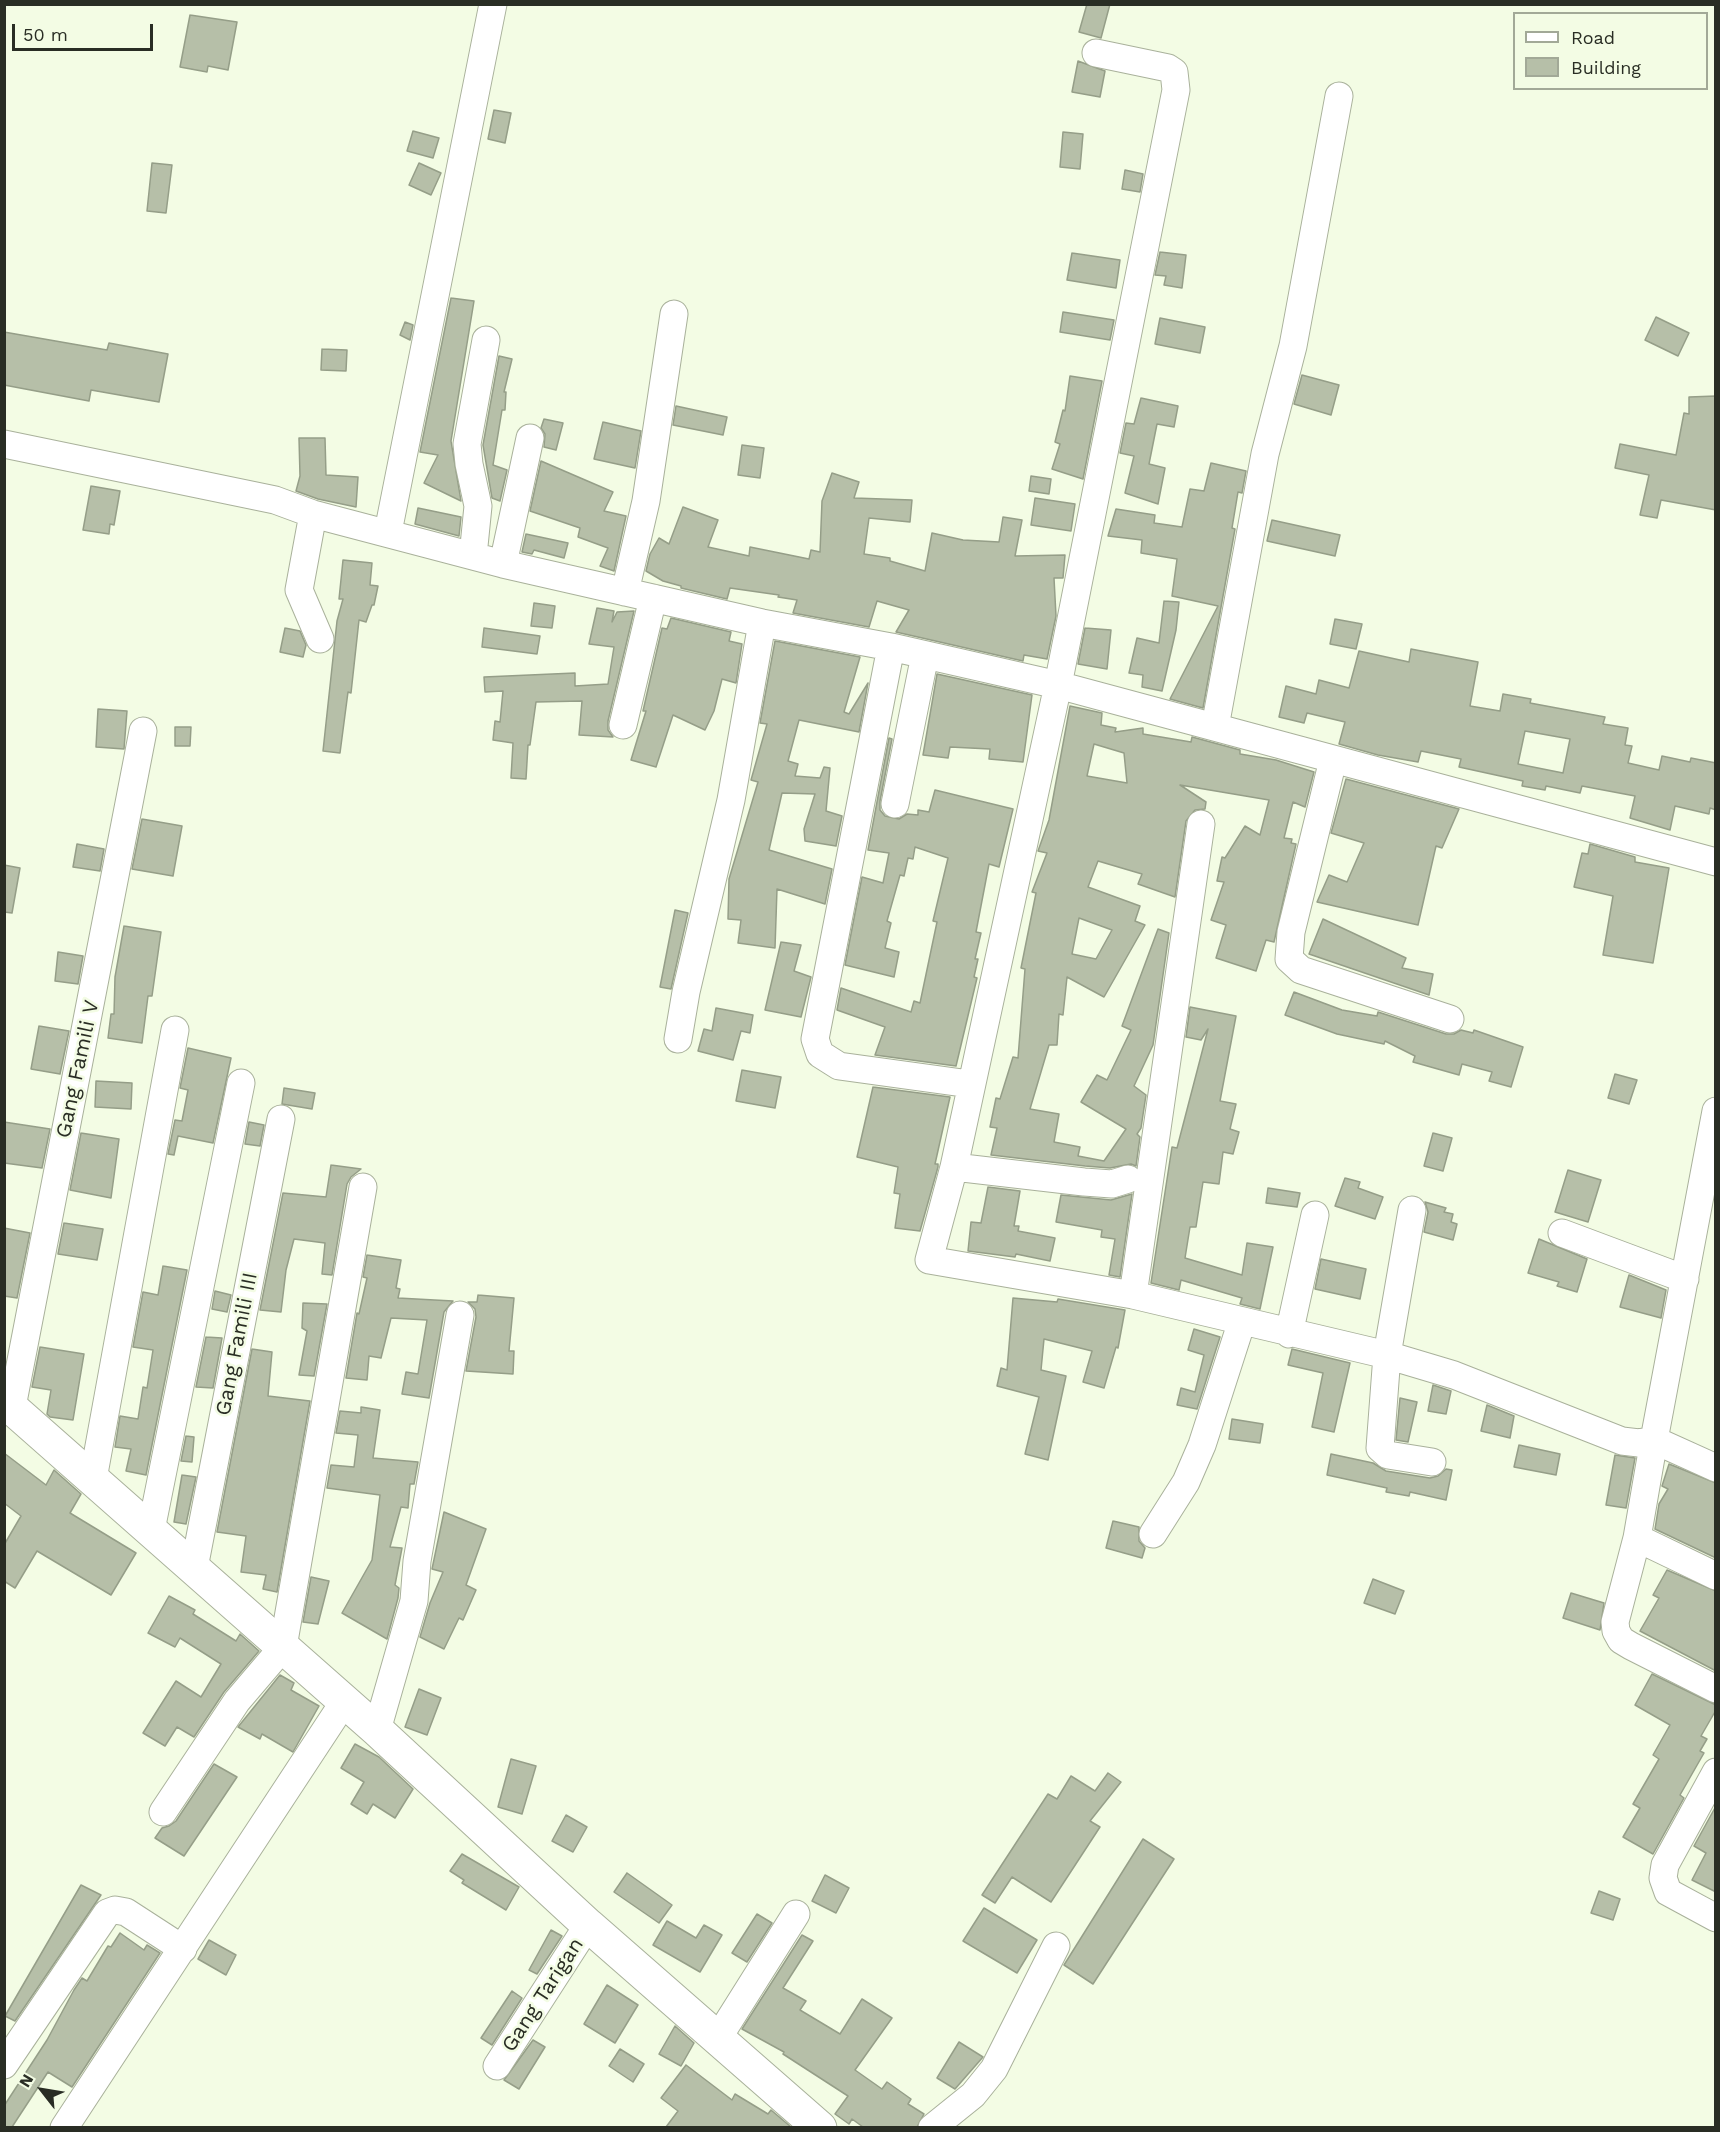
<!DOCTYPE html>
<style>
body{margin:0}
#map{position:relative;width:1720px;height:2132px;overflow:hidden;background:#f3fce4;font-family:"Work Sans",sans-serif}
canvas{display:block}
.frame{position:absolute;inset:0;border:6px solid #292d24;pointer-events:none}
.legend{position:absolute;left:1513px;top:12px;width:195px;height:78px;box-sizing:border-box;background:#f3fce4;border:2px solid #a2a997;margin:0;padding:8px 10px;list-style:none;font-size:18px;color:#292d24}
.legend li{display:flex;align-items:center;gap:12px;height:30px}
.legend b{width:30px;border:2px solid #a2a997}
.north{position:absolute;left:12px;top:2060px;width:60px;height:60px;-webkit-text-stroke:4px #f3fce4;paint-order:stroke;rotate:301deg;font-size:16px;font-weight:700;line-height:24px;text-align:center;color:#292d24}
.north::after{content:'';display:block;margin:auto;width:21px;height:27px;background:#292d24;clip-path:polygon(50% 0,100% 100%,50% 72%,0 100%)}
.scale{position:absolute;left:12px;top:24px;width:141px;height:27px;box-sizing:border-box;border:3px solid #292d24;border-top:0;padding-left:8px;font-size:18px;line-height:21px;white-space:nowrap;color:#292d24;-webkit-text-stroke:4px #f3fce4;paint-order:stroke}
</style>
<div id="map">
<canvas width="1720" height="2132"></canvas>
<div class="frame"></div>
<ul class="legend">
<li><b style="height:8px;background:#fff"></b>Road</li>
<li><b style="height:16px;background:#b6bfa8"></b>Building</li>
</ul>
<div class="north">N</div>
<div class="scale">50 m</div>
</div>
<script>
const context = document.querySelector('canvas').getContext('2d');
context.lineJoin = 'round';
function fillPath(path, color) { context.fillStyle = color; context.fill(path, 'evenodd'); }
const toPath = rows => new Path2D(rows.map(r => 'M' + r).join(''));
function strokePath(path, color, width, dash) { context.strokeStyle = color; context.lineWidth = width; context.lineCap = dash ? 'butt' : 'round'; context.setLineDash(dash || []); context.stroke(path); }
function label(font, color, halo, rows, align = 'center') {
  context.font = font + ' "Work Sans",sans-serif'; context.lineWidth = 5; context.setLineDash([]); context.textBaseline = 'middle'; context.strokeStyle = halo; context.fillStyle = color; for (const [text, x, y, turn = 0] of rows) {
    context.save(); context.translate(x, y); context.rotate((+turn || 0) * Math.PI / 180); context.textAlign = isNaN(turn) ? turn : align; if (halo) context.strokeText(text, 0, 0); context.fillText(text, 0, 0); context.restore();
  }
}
const building = toPath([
 [1087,4,1110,4,1101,38,1079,32,1087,4],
 [190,15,237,22,228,70,208,66,207,72,180,67,190,15],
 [1078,61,1105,71,1100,97,1072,92,1078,61],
 [494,110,511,113,505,143,488,139,494,110],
 [413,131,439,138,433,158,407,151,413,131],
 [1063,132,1083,134,1080,169,1060,167,1063,132],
 [152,163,172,165,166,213,147,211,152,163],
 [419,163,441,173,431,195,409,185,419,163],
 [1125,170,1143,174,1140,192,1122,189,1125,170],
 [1160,252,1186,255,1182,288,1164,285,1166,276,1155,275,1160,252],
 [1072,253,1120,260,1116,288,1067,280,1072,253],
 [451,298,474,301,451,441,461,501,424,483,438,455,420,452,451,298],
 [1063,312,1114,320,1110,340,1060,332,1063,312],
 [1656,317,1689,333,1678,356,1645,340,1656,317],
 [1160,318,1205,327,1200,353,1155,344,1160,318],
 [405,322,413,325,410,340,400,335,405,322],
 [4,332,107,350,109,343,168,354,159,402,91,390,89,401,4,385,4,332],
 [322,349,347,350,346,371,321,370,322,349],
 [499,356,512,359,504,392,506,392,505,410,502,410,493,465,507,470,500,501,492,498,483,445,499,356],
 [1302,375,1339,385,1331,415,1294,404,1302,375],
 [1070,376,1102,381,1083,479,1052,469,1060,444,1055,442,1063,410,1065,411,1070,376],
 [1716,396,1716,510,1661,500,1657,518,1640,515,1649,475,1615,468,1620,444,1676,455,1684,413,1689,414,1689,397,1716,396],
 [1141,398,1178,406,1174,427,1157,424,1149,464,1165,468,1158,504,1125,493,1134,456,1120,453,1126,423,1134,424,1141,398],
 [676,406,727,417,723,435,673,425,676,406],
 [544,419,563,423,556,450,544,447,545,434,541,428,544,419],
 [603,422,641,431,635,468,594,459,603,422],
 [299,438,325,438,326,475,358,477,356,507,318,499,296,491,300,476,299,438],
 [742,445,764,448,760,478,738,475,742,445],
 [541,461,613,492,604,511,626,516,614,571,600,566,608,548,578,537,580,528,530,511,541,461],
 [1211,463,1246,471,1242,493,1238,492,1232,528,1235,529,1203,708,1170,699,1218,606,1172,596,1177,559,1141,553,1142,540,1108,536,1116,509,1155,515,1154,523,1182,527,1190,489,1204,491,1211,463],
 [832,473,859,482,854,498,912,500,910,522,869,518,864,554,890,558,890,561,925,571,932,533,963,540,999,542,1003,517,1022,520,1015,556,1065,555,1063,578,1054,578,1056,616,1047,659,1024,655,1023,661,896,632,909,610,877,601,869,627,793,613,797,600,778,597,779,595,730,588,727,599,681,588,681,586,663,581,646,571,650,554,659,538,669,544,683,507,718,520,708,547,749,556,750,547,809,559,811,550,820,552,822,501,832,473],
 [1031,476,1051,479,1049,494,1029,491,1031,476],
 [91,486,120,491,114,525,110,524,109,534,83,530,91,486],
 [1035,498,1075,504,1071,531,1031,525,1035,498],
 [418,508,461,517,459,536,415,524,418,508],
 [1272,520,1340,535,1335,556,1267,541,1272,520],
 [526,534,568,543,564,558,534,550,532,554,522,552,526,534],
 [343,560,372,563,370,585,378,586,374,605,372,605,366,622,359,620,351,693,348,692,340,753,323,751,337,621,343,599,339,599,343,560],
 [1164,601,1179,602,1176,630,1162,691,1142,687,1143,675,1129,673,1137,638,1159,643,1164,601],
 [534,603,555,606,552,628,531,626,534,603],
 [597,608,614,611,612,622,617,612,634,611,608,721,608,730,613,737,579,735,582,701,536,702,530,745,528,745,526,779,511,778,513,743,493,740,495,721,500,722,503,691,485,692,484,677,575,673,575,686,608,684,614,647,589,644,597,608],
 [671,618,731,632,729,641,742,644,736,683,722,679,714,711,705,730,673,715,656,767,631,760,646,711,643,711,662,628,667,629,671,618],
 [1335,619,1362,624,1356,649,1330,644,1335,619],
 [285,628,300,631,306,645,303,657,280,652,285,628],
 [484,628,540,636,537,654,482,647,484,628],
 [1085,628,1111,630,1107,669,1078,664,1085,628],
 [775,641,860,657,844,712,849,714,868,683,859,732,799,720,788,761,798,764,795,776,820,778,824,767,830,768,826,811,842,816,836,846,805,841,804,829,815,794,782,793,769,850,832,869,825,904,777,889,775,948,738,943,741,920,728,919,729,879,758,782,751,780,767,724,760,723,775,641],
 [1411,649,1478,662,1470,706,1500,711,1503,694,1531,699,1530,703,1605,717,1603,724,1628,728,1625,745,1632,746,1628,763,1659,770,1662,756,1690,762,1691,758,1716,763,1716,810,1710,808,1709,814,1675,806,1670,830,1630,818,1635,796,1582,786,1580,793,1546,786,1545,790,1522,786,1523,781,1459,767,1461,759,1421,751,1418,762,1378,755,1339,744,1345,722,1307,713,1304,723,1279,717,1286,686,1316,694,1319,680,1349,688,1359,651,1409,662,1411,649],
 [1525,731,1570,739,1563,773,1518,764,1525,731],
 [937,674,1032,695,1023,762,989,759,990,749,950,747,948,758,923,755,937,674],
 [1070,706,1102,713,1101,725,1116,728,1115,732,1143,728,1143,734,1191,742,1192,737,1240,750,1240,754,1276,760,1314,772,1305,807,1293,802,1284,838,1292,839,1291,843,1296,844,1274,942,1266,940,1256,971,1216,958,1226,925,1211,920,1224,882,1217,881,1222,857,1225,858,1245,826,1260,835,1269,800,1180,785,1206,802,1205,809,1195,810,1186,821,1175,897,1138,884,1142,874,1098,861,1088,887,1140,906,1135,921,1145,925,1104,997,1067,977,1063,1015,1059,1014,1057,1045,1049,1045,1030,1109,1059,1114,1054,1142,1080,1147,1078,1156,1104,1161,1126,1129,1081,1102,1097,1075,1107,1080,1131,1030,1122,1026,1158,929,1169,933,1153,1045,1134,1086,1146,1095,1141,1128,1137,1134,1140,1137,1136,1166,1131,1164,1110,1168,1085,1166,991,1155,997,1128,990,1127,996,1098,1000,1099,1013,1057,1018,1058,1025,969,1021,968,1036,893,1032,892,1047,853,1038,851,1049,820,1070,706],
 [1094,744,1124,753,1127,783,1087,776,1094,744],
 [1079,918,1112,930,1096,959,1072,954,1079,918],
 [98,709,127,711,124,749,96,747,98,709],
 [175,727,191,727,190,746,175,746,175,727],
 [889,738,892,739,880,801,880,810,885,816,899,819,907,814,918,815,918,810,929,812,935,790,1013,809,999,867,989,864,976,932,981,933,975,959,978,959,974,977,977,978,956,1066,875,1055,885,1027,837,1010,841,988,911,1012,914,1001,920,1003,937,922,933,921,948,858,915,847,913,859,908,858,904,876,900,875,887,921,891,923,885,948,899,952,894,977,845,965,862,877,883,883,889,853,868,850,889,738],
 [1346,779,1459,809,1442,848,1436,846,1418,925,1317,902,1329,875,1347,882,1364,843,1331,833,1346,779],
 [142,819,182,826,173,876,132,869,142,819],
 [77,844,104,849,100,871,73,867,77,844],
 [1590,844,1635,857,1635,862,1669,868,1653,963,1603,955,1613,896,1574,887,1582,853,1588,854,1590,844],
 [4,865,20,868,12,913,4,912,4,865],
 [675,910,688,913,671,989,660,987,675,910],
 [1323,919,1406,958,1402,968,1433,974,1429,995,1309,954,1323,919],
 [124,926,161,932,152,996,148,996,142,1043,108,1038,111,1014,114,1014,115,977,124,926],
 [781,942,801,945,794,971,811,977,801,1017,765,1010,781,942],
 [58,952,83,956,78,984,55,981,58,952],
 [1294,992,1342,1010,1377,1016,1378,1012,1446,1034,1454,1034,1461,1030,1473,1033,1474,1030,1523,1047,1511,1087,1489,1081,1492,1072,1462,1064,1459,1075,1413,1062,1415,1056,1385,1041,1384,1044,1337,1034,1285,1015,1294,992],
 [1190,1007,1236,1016,1220,1101,1236,1104,1230,1129,1239,1132,1233,1154,1223,1152,1219,1184,1203,1182,1196,1227,1190,1227,1185,1258,1242,1275,1247,1243,1273,1247,1260,1309,1240,1304,1242,1298,1181,1280,1179,1290,1151,1283,1172,1147,1177,1148,1208,1029,1201,1040,1186,1037,1190,1007],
 [716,1008,753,1015,750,1033,741,1031,733,1060,698,1051,704,1029,712,1031,716,1008],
 [39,1026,69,1031,60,1074,31,1069,39,1026],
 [188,1048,231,1058,213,1143,178,1136,174,1155,168,1154,175,1120,182,1121,188,1090,180,1088,188,1048],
 [742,1070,781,1077,775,1108,736,1101,742,1070],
 [1615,1074,1637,1080,1629,1104,1608,1098,1615,1074],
 [96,1081,132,1083,131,1109,95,1107,96,1081],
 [873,1087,950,1097,935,1164,938,1164,938,1167,920,1231,895,1228,900,1194,894,1193,898,1167,857,1157,873,1087],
 [284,1088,315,1093,312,1109,282,1104,284,1088],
 [4,1122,50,1129,42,1168,4,1163,4,1122],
 [249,1122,264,1125,260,1146,245,1144,249,1122],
 [81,1133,119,1139,111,1198,70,1190,81,1133],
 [1433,1133,1452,1138,1443,1171,1424,1166,1433,1133],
 [331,1165,361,1169,351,1177,347,1184,332,1275,322,1274,325,1243,294,1239,286,1270,281,1312,260,1310,283,1193,326,1197,331,1165],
 [1568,1170,1601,1180,1588,1222,1555,1212,1568,1170],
 [1345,1178,1360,1182,1358,1188,1383,1197,1375,1219,1335,1206,1345,1178],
 [988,1187,1020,1191,1014,1226,1019,1226,1018,1231,1055,1238,1050,1261,1016,1254,1015,1257,968,1251,971,1222,981,1223,988,1187],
 [1268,1188,1300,1193,1297,1207,1266,1203,1268,1188],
 [1132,1194,1120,1277,1109,1275,1115,1239,1101,1237,1102,1230,1056,1222,1061,1195,1111,1200,1132,1194],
 [1425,1202,1446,1208,1444,1212,1453,1214,1451,1222,1457,1224,1453,1240,1424,1232,1428,1212,1425,1202],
 [64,1223,103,1229,97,1260,58,1254,64,1223],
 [4,1228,30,1233,17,1298,4,1296,4,1228],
 [1539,1239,1587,1259,1577,1292,1557,1286,1559,1282,1528,1273,1539,1239],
 [367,1255,401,1260,396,1288,400,1289,398,1298,453,1301,444,1312,429,1398,402,1394,406,1372,418,1374,427,1320,391,1318,381,1358,369,1356,367,1380,346,1378,357,1313,359,1314,367,1278,363,1277,367,1255],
 [1321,1259,1366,1269,1360,1299,1315,1289,1321,1259],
 [163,1266,187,1270,146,1475,126,1471,131,1449,115,1447,120,1416,138,1419,143,1387,147,1388,153,1350,133,1347,143,1292,158,1295,163,1266],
 [1629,1275,1666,1290,1661,1318,1620,1307,1629,1275],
 [215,1291,231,1295,227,1312,212,1309,215,1291],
 [478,1295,514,1298,509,1351,514,1351,513,1374,466,1371,476,1317,475,1309,468,1302,477,1302,478,1295],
 [1013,1298,1057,1302,1058,1299,1125,1310,1118,1348,1116,1347,1104,1388,1083,1382,1092,1351,1044,1339,1041,1370,1066,1376,1048,1460,1025,1454,1039,1397,997,1386,1001,1368,1007,1370,1013,1298],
 [303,1303,327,1304,314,1376,299,1375,307,1331,302,1328,303,1303],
 [1194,1329,1220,1337,1197,1409,1177,1405,1181,1388,1195,1392,1204,1355,1188,1350,1194,1329],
 [206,1337,222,1338,213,1388,196,1387,206,1337],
 [40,1347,84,1354,73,1420,50,1417,47,1414,51,1390,32,1387,40,1347],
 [252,1349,272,1352,268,1396,310,1401,277,1592,263,1589,266,1575,241,1572,246,1536,217,1532,252,1349],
 [1292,1349,1350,1363,1334,1432,1312,1427,1323,1373,1288,1365,1292,1349],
 [1433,1385,1451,1391,1446,1414,1428,1411,1433,1385],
 [1400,1398,1417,1402,1408,1442,1396,1440,1400,1398],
 [1487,1405,1514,1416,1510,1438,1481,1431,1487,1405],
 [361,1407,380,1410,373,1458,418,1462,414,1484,410,1484,408,1508,401,1507,390,1547,402,1548,395,1585,399,1588,398,1598,387,1639,342,1613,372,1560,380,1495,327,1488,331,1465,354,1467,358,1435,336,1433,340,1411,361,1413,361,1407],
 [1232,1419,1263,1424,1260,1443,1229,1439,1232,1419],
 [186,1436,194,1437,192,1462,181,1461,186,1436],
 [1519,1445,1560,1454,1556,1475,1514,1467,1519,1445],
 [4,1453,46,1485,54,1470,81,1494,70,1513,136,1553,111,1595,37,1551,15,1588,4,1581,4,1545,21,1516,4,1503,4,1453],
 [1331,1454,1373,1463,1386,1471,1430,1478,1438,1476,1446,1469,1452,1470,1446,1500,1410,1492,1409,1496,1386,1492,1387,1488,1327,1475,1331,1454],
 [1615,1455,1635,1458,1626,1508,1606,1505,1615,1455],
 [1669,1464,1716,1483,1716,1558,1655,1529,1659,1504,1668,1489,1662,1486,1669,1464],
 [182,1475,196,1477,186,1524,174,1522,182,1475],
 [444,1512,486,1529,466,1585,476,1590,463,1620,459,1618,444,1649,420,1637,430,1603,443,1572,432,1569,444,1512],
 [1113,1521,1139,1527,1139,1541,1145,1548,1142,1558,1106,1548,1113,1521],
 [1667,1570,1716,1591,1716,1671,1640,1631,1659,1598,1653,1595,1667,1570],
 [311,1577,329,1581,318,1624,303,1622,311,1577],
 [1373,1579,1404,1591,1395,1614,1364,1603,1373,1579],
 [1571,1593,1604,1603,1600,1630,1563,1618,1571,1593],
 [169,1596,195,1610,193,1614,236,1641,240,1634,259,1651,224,1692,194,1737,177,1727,165,1746,143,1733,176,1681,201,1697,221,1664,180,1638,175,1647,148,1633,169,1596],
 [1652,1674,1716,1705,1716,1710,1701,1736,1707,1739,1700,1751,1704,1753,1680,1795,1684,1798,1653,1854,1623,1837,1640,1808,1633,1804,1659,1759,1653,1755,1670,1725,1635,1705,1652,1674],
 [280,1675,294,1683,291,1690,319,1706,293,1752,262,1734,260,1739,238,1727,280,1675],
 [419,1689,441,1698,427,1735,405,1727,419,1689],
 [355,1744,379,1757,413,1789,395,1818,373,1804,367,1814,351,1804,364,1782,341,1768,355,1744],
 [511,1759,536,1766,522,1814,498,1807,511,1759],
 [214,1764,237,1777,184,1856,155,1838,162,1828,169,1826,176,1821,214,1764],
 [1108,1773,1121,1782,1090,1821,1100,1827,1051,1902,1012,1877,995,1903,982,1895,1048,1794,1057,1799,1071,1776,1095,1791,1108,1773],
 [1716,1806,1716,1892,1692,1880,1706,1853,1694,1846,1716,1806],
 [566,1815,587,1827,573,1852,552,1841,566,1815],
 [1143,1839,1174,1859,1093,1984,1064,1965,1143,1839],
 [462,1854,519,1887,506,1910,462,1883,464,1880,450,1871,462,1854],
 [627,1873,672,1905,659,1923,614,1892,627,1873],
 [825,1875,849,1888,836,1913,812,1901,825,1875],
 [81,1885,101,1895,15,2021,5,2016,81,1885],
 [1599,1891,1620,1899,1613,1920,1591,1913,1599,1891],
 [984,1908,1037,1940,1017,1973,963,1941,984,1908],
 [757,1914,772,1923,747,1962,732,1953,757,1914],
 [667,1921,696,1938,704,1925,722,1935,700,1972,653,1945,667,1921],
 [551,1930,562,1936,537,1974,529,1970,551,1930],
 [120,1933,144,1950,147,1945,160,1953,72,2087,48,2072,12,2127,4,2127,4,2106,47,2040,74,1990,82,1978,87,1981,108,1946,111,1947,120,1933],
 [802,1935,813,1941,783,1988,806,2001,800,2010,840,2034,862,1999,892,2018,855,2070,882,2089,887,2082,911,2099,908,2104,924,2114,917,2127,863,2127,852,2119,849,2124,835,2114,848,2096,783,2054,784,2052,742,2029,802,1935],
 [209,1940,236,1955,226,1975,198,1959,209,1940],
 [607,1985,638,2005,615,2043,584,2024,607,1985],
 [512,1991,522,1998,492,2045,481,2038,512,1991],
 [675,2026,694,2043,681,2066,659,2054,675,2026],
 [533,2040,545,2047,519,2089,504,2080,533,2040],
 [959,2042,983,2057,955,2089,937,2078,959,2042],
 [620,2049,644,2064,633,2082,609,2066,620,2049],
 [686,2065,732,2100,735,2094,768,2114,771,2110,791,2127,666,2127,678,2111,661,2098,686,2065]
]);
fillPath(building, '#b6bfa8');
strokePath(building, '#959e88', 1.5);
const minor = toPath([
 [1096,53,1168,68,1174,72,1176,90,1058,685,954,1167,929,1260,1133,1295,1387,1355,1454,1375,1622,1441,1639,1443,1654,1440,1637,1538,1615,1622,1616,1631,1621,1640,1631,1646,1716,1689],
 [4,444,275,500,313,514,503,564,762,623,891,647,1058,685,1716,862],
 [313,514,299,590,320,639],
 [388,532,493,4],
 [473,556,478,506,469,464,467,444,486,340],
 [503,564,530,438],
 [625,592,646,501,674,314],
 [891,647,815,1039,820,1054,839,1066,970,1084],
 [623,725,653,598],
 [1215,727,1265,454,1293,346,1339,96],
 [1333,760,1291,932,1289,959,1301,970,1450,1019],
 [895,804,925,655],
 [678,1039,686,992,731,800,762,623],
 [1716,1111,1654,1440,1716,1468],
 [954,1167,1084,1182,1112,1184,1128,1179],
 [1412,1210,1387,1355,1380,1448,1388,1455,1432,1462],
 [1562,1233,1685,1279],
 [1133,1295,1201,824],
 [1289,1334,1315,1215],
 [12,1407,143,731],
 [93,1479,175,1030],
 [151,1530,241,1083],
 [1153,1534,1186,1482,1202,1445,1242,1321],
 [1637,1538,1716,1576],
 [194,1568,281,1119],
 [377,1730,414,1601,417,1561,460,1315],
 [1716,1772,1665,1865,1663,1878,1668,1892,1716,1918],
 [163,1812,237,1701,283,1647,363,1187],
 [718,2038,796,1914],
 [4,2065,107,1913,115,1910,126,1912,183,1949],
 [497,2066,588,1925],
 [64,2128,344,1702],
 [932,2128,973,2095,994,2069,1056,1946]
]);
const major = toPath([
 [4,1401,377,1730,588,1925,820,2128]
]);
strokePath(minor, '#a9b19b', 29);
strokePath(major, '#a9b19b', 35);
strokePath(minor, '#fff', 27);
strokePath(major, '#fff', 33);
label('21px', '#292d24', '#f3fce4', [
 ["Gang Famili V",78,1069,-78],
 ["Gang Famili III",237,1344,-79],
 ["Gang Tarigan",543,1995,-57]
]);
</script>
